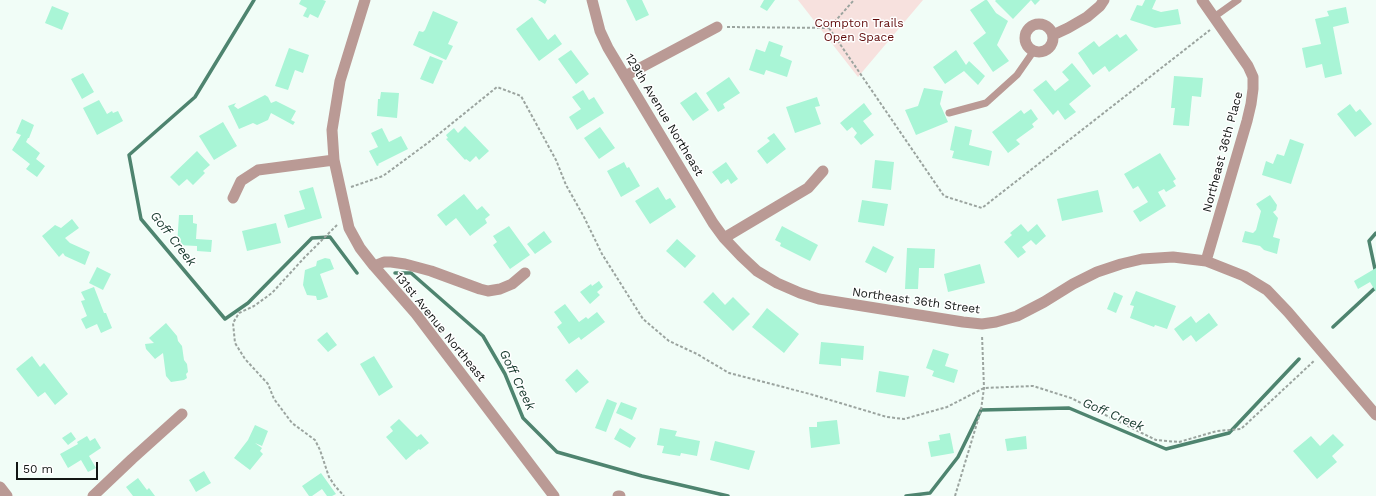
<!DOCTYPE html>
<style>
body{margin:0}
#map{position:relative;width:1376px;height:496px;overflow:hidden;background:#f1fdf7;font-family:"Work Sans",sans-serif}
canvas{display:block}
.scale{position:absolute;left:16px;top:462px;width:82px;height:18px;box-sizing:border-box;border:2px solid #121614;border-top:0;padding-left:5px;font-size:12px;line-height:14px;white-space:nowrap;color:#121614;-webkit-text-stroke:3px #fff;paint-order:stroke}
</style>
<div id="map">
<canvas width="1376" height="496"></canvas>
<div class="scale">50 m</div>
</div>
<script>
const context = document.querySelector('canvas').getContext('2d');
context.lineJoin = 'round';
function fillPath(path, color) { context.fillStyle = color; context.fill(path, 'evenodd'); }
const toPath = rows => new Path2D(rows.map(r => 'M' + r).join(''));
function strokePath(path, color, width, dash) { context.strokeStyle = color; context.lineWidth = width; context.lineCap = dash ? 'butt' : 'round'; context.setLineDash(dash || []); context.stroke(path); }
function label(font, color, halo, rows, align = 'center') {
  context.font = font + ' "Work Sans",sans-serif'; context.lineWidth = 3; context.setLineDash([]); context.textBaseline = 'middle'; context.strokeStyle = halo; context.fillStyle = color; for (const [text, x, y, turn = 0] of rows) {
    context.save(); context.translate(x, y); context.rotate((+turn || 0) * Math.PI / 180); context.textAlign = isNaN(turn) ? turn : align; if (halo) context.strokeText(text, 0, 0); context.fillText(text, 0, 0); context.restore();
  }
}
fillPath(toPath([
 [798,0,923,0,858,77]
]), '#f7e1de');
strokePath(toPath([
 [254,0,195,97,129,155,141,219,225,319,248,303,312,238,330,237,357,273],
 [1376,233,1369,241,1376,274],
 [395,273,411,273,483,336,505,374,523,418,557,452,642,476,728,496],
 [1333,327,1376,287],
 [906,496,930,493,958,457,981,410,1069,408,1166,449,1229,433,1299,359]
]), '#4e846f', 3.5);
fillPath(toPath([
 [301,0,323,0,326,1,318,18,310,14,308,18,303,16,307,8,299,4],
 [538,0,547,0,545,4],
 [626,0,642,0,649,15,636,21],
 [764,0,775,0,767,11,760,7],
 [985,0,987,0,996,13,1008,21,997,45,1009,61,993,72,973,43,986,33,970,10],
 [996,0,1040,0,1035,5,1031,0,1013,19,995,1],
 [1145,0,1156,0,1152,9,1161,12,1178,9,1181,24,1155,28,1130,20,1137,5,1142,6],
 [52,6,69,13,62,30,45,23],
 [1346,7,1349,23,1333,27,1342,74,1325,78,1322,64,1306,68,1302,48,1321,44,1315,19,1329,16,1327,11],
 [433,11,458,22,448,44,453,46,446,60,413,45,419,31,423,32,425,30],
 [532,17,548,40,555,34,562,44,539,61,516,29],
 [1117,34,1120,38,1126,34,1138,50,1109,72,1105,66,1093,75,1078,53,1094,41,1099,47],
 [769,41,783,46,780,56,792,61,787,77,766,70,764,75,749,70,756,49,765,52],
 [289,48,309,55,303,73,295,70,288,90,275,86],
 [571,50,589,74,576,84,558,59],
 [956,50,966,65,969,61,985,76,978,85,964,71,945,84,933,67],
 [430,56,443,61,433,84,420,79],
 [1072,63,1091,86,1069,104,1076,112,1065,120,1058,110,1053,115,1033,90,1046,80,1055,91,1069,80,1062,72],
 [83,73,94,92,82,99,71,79],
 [1174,76,1203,78,1201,97,1192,96,1189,126,1173,125,1175,108,1171,108],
 [729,77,740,93,723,104,725,108,718,112,706,93],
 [924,88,943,91,940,104,948,122,916,135,905,110,918,106],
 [583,90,589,100,594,97,604,113,577,130,569,117,581,109,572,97],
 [381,92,399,93,397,118,377,116,378,99,380,99],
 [696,92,709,110,693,121,680,103],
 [265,95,268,97,271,103,276,101,296,111,291,120,295,122,293,125,271,113,268,120,257,125,253,123,239,129,228,106,236,103,234,106,238,109],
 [817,97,820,106,815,107,821,124,795,133,786,107],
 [99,100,107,114,112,111,113,113,118,111,123,121,97,135,83,108],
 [864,103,872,114,863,121,874,135,861,145,854,137,857,133,852,127,847,131,840,123],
 [1350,104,1356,112,1360,109,1372,124,1355,137,1337,114],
 [1031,109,1038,119,1032,124,1034,127,1016,140,1020,144,1008,153,992,132,1021,110,1024,114],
 [22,119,34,125,29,138,28,138,26,142,40,153,36,159,45,166,37,177,26,169,30,164,12,150,21,135,16,133],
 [223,122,237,146,214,160,199,136],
 [465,126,489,151,479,160,476,156,470,162,466,159,465,160,446,139,448,138,446,135,454,128,458,133],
 [955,126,972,130,969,145,992,151,989,166,952,158,954,151,950,150],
 [600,127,615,148,599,159,584,138],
 [382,128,389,142,401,136,408,149,378,164,379,165,377,166,369,151,378,147,371,133],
 [774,133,786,149,767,164,757,151,770,141,767,138],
 [1290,139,1304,144,1291,184,1262,175,1266,161,1273,164,1277,154,1284,156],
 [197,151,210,165,203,171,205,173,193,185,187,179,179,186,170,177],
 [1160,153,1176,179,1173,181,1176,186,1166,192,1164,189,1158,192,1166,206,1140,222,1133,211,1148,202,1138,186,1133,189,1124,174],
 [875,160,894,162,891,190,872,188],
 [624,162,627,168,629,167,640,186,621,197,607,171],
 [726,162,738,179,731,184,728,179,721,184,712,172],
 [313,187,322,218,288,228,284,215,305,209,299,191],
 [658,187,666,200,670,198,676,207,650,224,635,201],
 [1098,190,1103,212,1062,221,1057,199],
 [464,194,477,210,482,206,490,215,485,219,487,223,470,236,456,218,446,226,437,215],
 [1270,195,1277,205,1276,210,1273,212,1278,218,1273,237,1280,239,1277,254,1264,250,1260,246,1242,242,1245,231,1253,233,1256,230,1261,211,1256,204],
 [862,200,888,204,884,226,858,222],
 [179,215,193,215,193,223,197,224,196,239,212,240,211,252,197,251,197,246,177,245],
 [72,219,79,228,65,238,70,243,90,252,85,265,65,256,63,253,59,257,42,236,55,225,61,228],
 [276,223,281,243,247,251,242,231],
 [1021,224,1028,232,1037,224,1046,236,1036,245,1031,240,1022,247,1026,252,1018,258,1004,242,1012,235,1010,233],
 [509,226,530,255,510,269,493,245,497,242,493,236],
 [782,226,818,245,810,261,780,246,781,243,775,240],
 [544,231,552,242,535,254,527,244],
 [677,239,696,256,685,268,666,251],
 [873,246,894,257,886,273,865,262],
 [907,248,935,249,934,268,919,268,918,289,905,289],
 [325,258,330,259,334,269,320,274,328,297,320,300,317,300,316,296,307,295,303,285,305,270,316,266,317,261],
 [980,264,985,283,948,292,944,274],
 [97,267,111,274,103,290,89,283],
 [1376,268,1376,292,1370,282,1358,289,1354,281],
 [599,281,603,287,597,292,600,295,590,304,580,292,591,284,592,286],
 [94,287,104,313,106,313,112,328,101,333,97,324,86,329,81,319,87,316,81,301,85,300,81,292],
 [1136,291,1176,306,1167,329,1155,325,1154,327,1130,318,1134,306,1130,305],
 [713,292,725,305,733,297,750,314,733,331,703,302],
 [1114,292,1123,296,1116,313,1107,309],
 [565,304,579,322,586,317,588,319,597,312,605,322,581,340,579,337,569,344,557,327,562,323,554,312],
 [767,308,799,334,784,353,752,327],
 [1209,313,1218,325,1196,342,1191,335,1183,341,1174,329,1191,316,1196,323],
 [166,323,177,336,178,341,182,346,184,360,187,364,188,372,186,374,187,378,184,380,171,382,166,376,163,353,155,359,146,349,145,344,154,343,149,338],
 [327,332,337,345,328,352,317,340],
 [821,342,864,346,863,360,841,358,841,366,819,364],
 [933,349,949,354,945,366,958,370,954,383,932,376,934,371,926,368],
 [32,356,40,367,44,363,68,394,55,405,45,392,38,397,16,369],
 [374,356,393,387,379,396,360,364],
 [577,369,589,382,576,393,565,380],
 [879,371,909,376,905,397,876,392],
 [607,399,617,403,606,432,595,428],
 [621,402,637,408,632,420,616,413],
 [399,419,417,437,421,434,429,443,420,450,419,449,406,460,386,437,393,431,390,427],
 [837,420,840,444,811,448,809,427,817,427,817,422],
 [255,425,268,431,262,446,255,443,262,448,260,451,263,454,250,470,234,458,248,440],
 [620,428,636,438,630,448,614,439],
 [660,428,677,431,675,436,700,441,697,456,681,453,680,456,662,453,664,446,657,445],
 [71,432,76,439,68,445,62,438],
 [950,433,954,453,931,457,928,442,940,440,939,435],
 [1333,434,1344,445,1332,456,1337,462,1317,479,1293,451,1311,436,1320,446],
 [87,436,90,441,95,438,101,448,89,456,96,468,88,472,81,460,68,468,60,454,78,444,77,442],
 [1026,436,1027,449,1007,451,1005,439],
 [715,441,755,451,749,470,710,460],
 [204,471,211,483,196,492,189,480],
 [321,473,336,494,332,496,327,496,322,489,312,496,309,496,302,486],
 [138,478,147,490,149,488,155,496,133,496,126,487]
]), '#a9f5d6');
strokePath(toPath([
 [727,27,829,28,854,0],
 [829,28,944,196,982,208,1210,30],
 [351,187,383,176,429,142,497,87,521,96,556,160,566,185,584,217,602,254,643,319,669,341,697,354,729,373,810,394,887,417,904,419,947,407,984,388,1033,386,1071,398,1156,440,1179,442,1217,431,1241,429,1315,360],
 [337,225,304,258,272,293,254,306,239,313,233,323,235,343,245,359,268,384,274,399,292,423,315,440,320,450,329,477,335,486,344,496],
 [955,496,981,410,984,388,982,335]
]), '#9ba49f', 2, [3, 2]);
strokePath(toPath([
 [1214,17,1238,0],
 [949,113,986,103,1017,75,1033,52]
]), '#ba9a95', 7);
strokePath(toPath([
 [365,0,340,81,332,130,334,160,349,228,360,248,374,266,416,314,554,496],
 [592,0,600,31,608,48,713,223,724,238,741,256,757,271,777,283,800,293,819,299,963,322,982,324,996,322,1017,316,1044,302,1073,284,1097,272,1121,264,1142,259,1173,257,1206,261,1244,276,1267,290,1288,312,1376,415],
 [1202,0,1248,66,1253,77,1253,89,1251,104,1247,121,1206,261],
 '1025 38a14 14 0 1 1 28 0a14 14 0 1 1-28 0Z',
 [1053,35,1068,28,1087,17,1100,6,1104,0],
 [625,76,717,27],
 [233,198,241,181,258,170,334,160],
 [724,238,808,188,823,171],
 [374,266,384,262,391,262,405,264,431,271,480,289,488,291,500,289,512,284,525,273],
 [93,496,132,459,182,414],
 [618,496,620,496]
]), '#ba9a95', 11);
strokePath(toPath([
 [0,487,7,496]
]), '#ba9a95', 11);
label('12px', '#600b0b', '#fff', [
 ["Compton Trails",859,23],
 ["Open Space",859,37]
]);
label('12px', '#121614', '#fff', [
 ["129th Avenue Northeast",664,115,59],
 ["Northeast 36th Place",1223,152,-75],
 ["Northeast 36th Street",916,301,8],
 ["131st Avenue Northeast",440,327,51]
]);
label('italic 13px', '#193b2f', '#fff', [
 ["Goff Creek",173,239,52],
 ["Goff Creek",517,380,64],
 ["Goff Creek",1113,415,23]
]);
</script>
